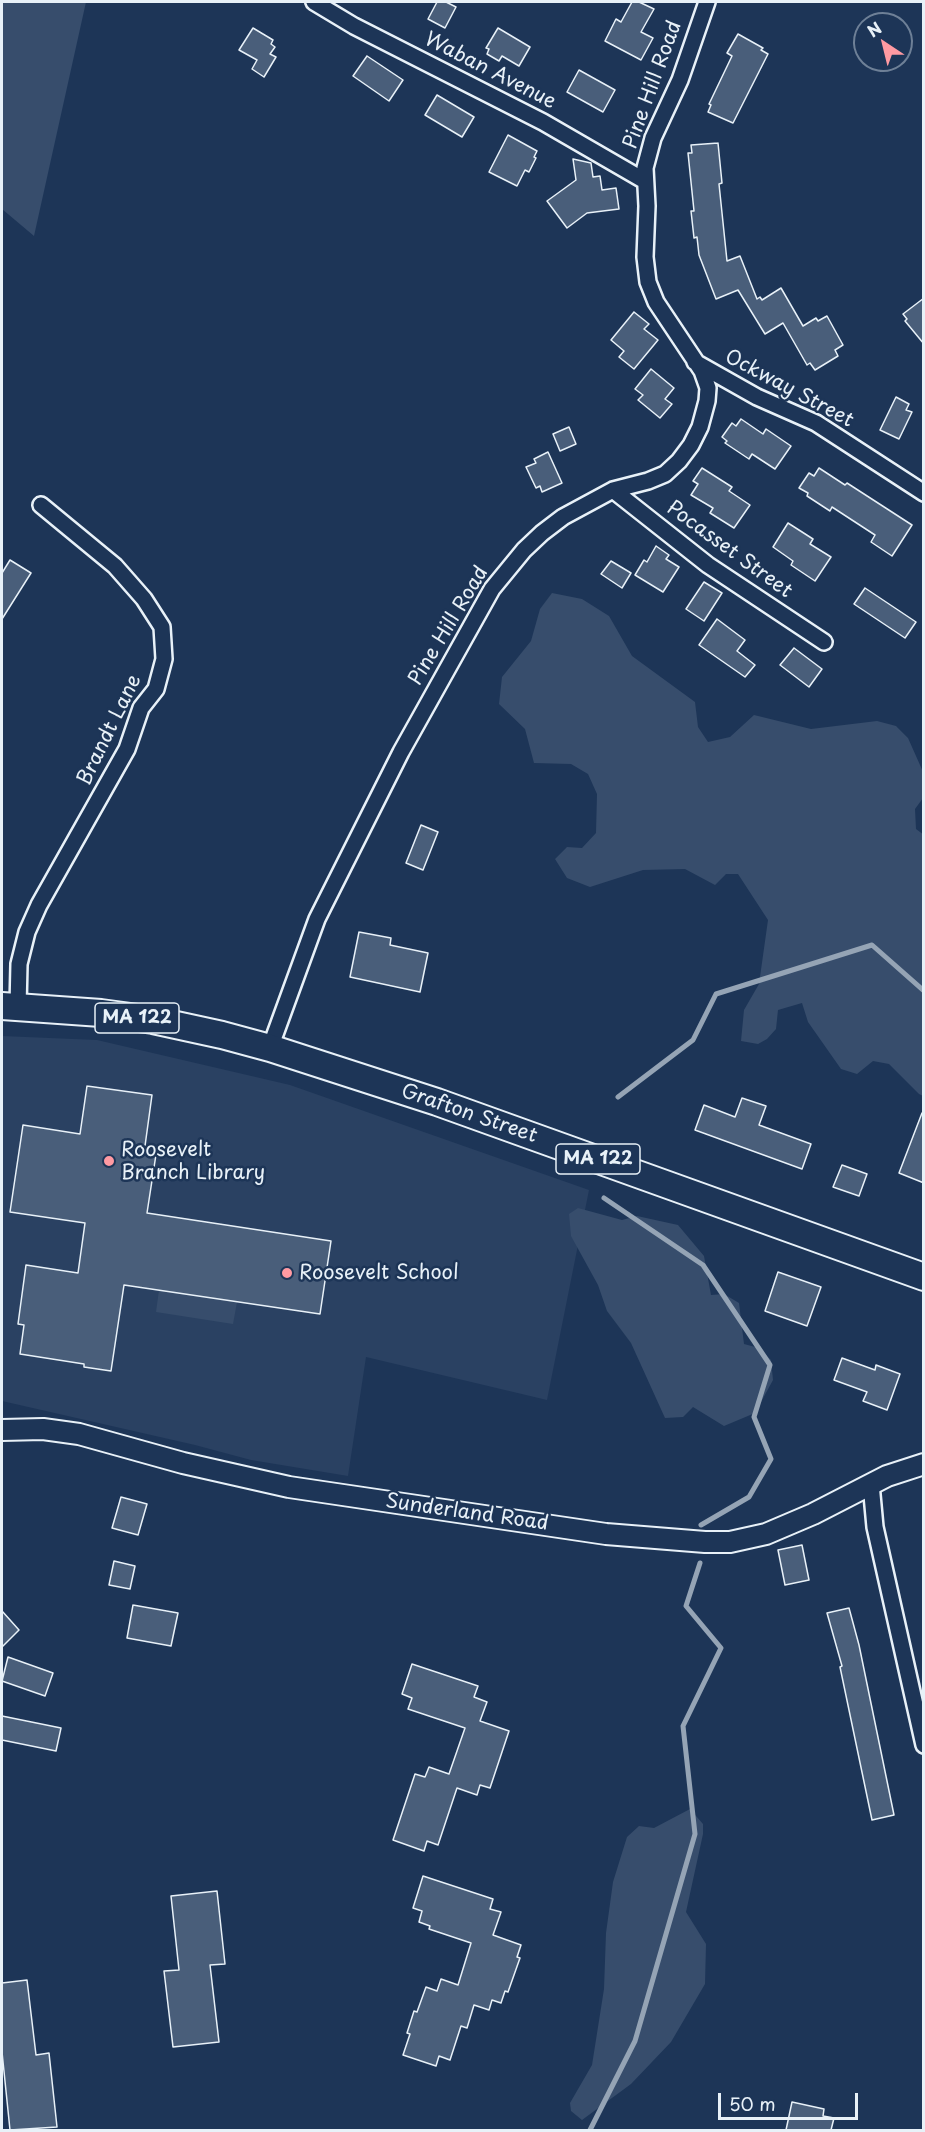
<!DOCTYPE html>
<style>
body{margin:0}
#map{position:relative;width:925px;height:2132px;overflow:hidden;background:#1d3557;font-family:"Playpen Sans",sans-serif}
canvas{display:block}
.frame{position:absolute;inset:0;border:3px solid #e8f1f8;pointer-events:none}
.north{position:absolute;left:853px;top:12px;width:60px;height:60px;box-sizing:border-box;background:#1d3557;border:2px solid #6e8097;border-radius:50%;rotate:325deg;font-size:16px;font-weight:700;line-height:24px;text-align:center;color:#e8f1f8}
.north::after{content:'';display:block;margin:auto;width:21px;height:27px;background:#ff9aa2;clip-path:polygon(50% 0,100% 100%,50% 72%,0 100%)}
.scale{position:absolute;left:718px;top:2093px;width:140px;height:27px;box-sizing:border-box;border:3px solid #e8f1f8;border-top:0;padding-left:8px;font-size:18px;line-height:21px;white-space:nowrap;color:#e8f1f8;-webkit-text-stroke:4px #1d3557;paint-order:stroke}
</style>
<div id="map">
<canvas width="925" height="2132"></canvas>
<div class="frame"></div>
<div class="north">N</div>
<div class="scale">50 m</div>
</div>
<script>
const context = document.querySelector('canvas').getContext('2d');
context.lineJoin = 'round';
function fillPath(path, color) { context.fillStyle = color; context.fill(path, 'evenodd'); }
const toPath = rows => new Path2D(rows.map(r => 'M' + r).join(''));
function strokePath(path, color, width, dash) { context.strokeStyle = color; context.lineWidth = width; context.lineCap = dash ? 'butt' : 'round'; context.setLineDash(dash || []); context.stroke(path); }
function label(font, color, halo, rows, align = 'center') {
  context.font = font + ' "Playpen Sans",sans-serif'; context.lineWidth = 5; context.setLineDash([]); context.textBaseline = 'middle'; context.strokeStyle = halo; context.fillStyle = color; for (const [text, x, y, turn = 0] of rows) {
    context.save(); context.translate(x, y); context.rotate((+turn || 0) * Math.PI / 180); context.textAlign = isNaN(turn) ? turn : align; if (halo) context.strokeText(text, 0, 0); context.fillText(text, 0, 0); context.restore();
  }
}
fillPath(toPath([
 [2,1036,97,1040,290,1085,589,1190,547,1400,366,1357,348,1476,251,1460,195,1445,2,1401]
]), '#2a4162');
fillPath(toPath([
 [2,2,86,2,34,236,2,209],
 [552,593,582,599,609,616,632,656,695,702,698,727,708,742,730,737,754,715,811,729,877,721,896,726,908,738,924,774,923,798,915,809,916,829,924,835,923,1096,919,1094,889,1064,873,1061,857,1074,841,1069,808,1022,802,1003,778,1010,776,1029,767,1039,758,1044,741,1041,744,1010,759,984,768,920,738,874,726,874,715,885,685,869,643,870,590,887,567,878,555,859,567,847,582,848,596,833,597,794,588,774,571,764,534,763,525,729,499,704,502,677,531,641,540,609],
 [578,1208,622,1220,637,1216,678,1225,704,1256,711,1295,724,1294,739,1303,744,1344,759,1348,771,1360,773,1380,755,1413,724,1426,693,1407,683,1417,665,1418,631,1343,607,1311,598,1285,571,1236,569,1214],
 [159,1290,237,1302,233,1324,156,1312],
 [690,1809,703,1824,703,1834,686,1912,706,1944,705,1984,671,2042,631,2084,582,2120,571,2111,570,2103,592,2065,604,1989,606,1933,613,1882,627,1837,639,1826,654,1828]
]), '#374d6c');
strokePath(toPath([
 [618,1097,693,1040,716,994,872,945,924,991],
 [604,1198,703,1265,770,1365,754,1417,771,1459,749,1497,701,1525],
 [590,2130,635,2041,695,1834,683,1726,721,1648,686,1606,700,1563]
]), '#95a4b5', 5);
const building = toPath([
 [437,2,446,2,456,7,445,28,428,19,437,2],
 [632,2,639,2,654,9,641,32,653,38,641,60,605,41,616,19,621,22,632,2],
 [253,28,273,40,271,44,275,47,270,54,276,57,264,77,252,69,257,60,239,50,253,28],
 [498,28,530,47,519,66,502,56,499,61,487,54,489,49,486,48,498,28],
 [738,34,763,48,761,50,768,54,733,123,708,112,711,105,709,104,732,56,727,53,738,34],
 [367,56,403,80,389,101,353,76,367,56],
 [579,70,615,90,603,112,567,92,579,70],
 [437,95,474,117,462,137,425,115,437,95],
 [508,135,537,151,534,157,536,158,529,172,525,170,517,186,489,172,508,135],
 [718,143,722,183,719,184,727,261,740,256,757,299,760,297,762,300,781,288,803,326,816,318,818,321,827,316,843,345,835,350,838,356,815,370,810,363,807,365,783,323,765,334,738,290,716,299,699,255,697,237,694,238,691,211,694,211,688,153,692,153,691,145,718,143],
 [573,159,591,163,593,177,600,176,602,190,616,188,619,209,587,213,567,228,547,201,576,180,573,159],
 [924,298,924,344,905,321,907,319,903,314,924,298],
 [634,312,649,324,644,329,658,340,634,369,619,357,624,351,611,340,634,312],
 [651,369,674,388,665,399,672,404,660,418,638,400,643,395,635,389,651,369],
 [896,397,909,404,906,410,912,412,899,439,880,430,896,397],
 [741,419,763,434,766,429,791,446,775,469,752,454,749,459,725,443,727,441,722,437,732,423,736,426,741,419],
 [569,427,576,444,560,451,553,434,569,427],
 [548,452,562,483,542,492,540,486,536,488,526,467,536,463,534,459,548,452],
 [702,468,732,487,729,491,750,505,734,528,710,513,713,508,691,495,698,484,693,481,702,468],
 [819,468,845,485,847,483,912,525,892,556,871,542,875,535,832,507,830,511,807,496,808,493,799,488,809,473,814,476,819,468],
 [788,523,813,539,810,544,831,557,815,581,791,565,793,561,773,547,788,523],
 [656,546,669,555,666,559,679,567,663,592,635,575,644,560,647,562,656,546],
 [10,560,31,573,2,619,2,573,10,560],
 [611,561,631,573,622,588,601,574,611,561],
 [704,582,722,593,704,621,686,609,704,582],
 [865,588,916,622,905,638,854,604,865,588],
 [717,619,745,640,737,651,755,665,745,677,699,645,717,619],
 [794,648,822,669,809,687,780,665,794,648],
 [421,825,438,832,423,870,406,863,421,825],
 [359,932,391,938,390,945,428,953,420,992,350,977,359,932],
 [87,1086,152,1095,145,1146,157,1148,147,1213,331,1241,320,1314,124,1285,111,1371,84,1367,84,1364,20,1354,24,1325,18,1324,26,1265,78,1273,85,1223,10,1212,23,1125,80,1134,87,1086],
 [742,1098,766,1106,759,1125,811,1144,802,1169,695,1130,704,1105,735,1117,742,1098],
 [922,1113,924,1113,924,1183,899,1173,922,1113],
 [842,1165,867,1174,859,1196,833,1187,842,1165],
 [778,1272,821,1287,807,1326,765,1311,778,1272],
 [842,1358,875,1370,876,1365,900,1374,887,1410,863,1401,867,1392,834,1380,842,1358],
 [121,1497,147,1504,138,1535,112,1528,121,1497],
 [802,1545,809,1580,785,1585,778,1550,802,1545],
 [114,1561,135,1566,130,1589,109,1585,114,1561],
 [133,1605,178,1613,171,1646,127,1638,133,1605],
 [849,1608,859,1645,894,1815,872,1820,840,1667,842,1666,827,1613,849,1608],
 [2,1611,19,1630,2,1647,2,1611],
 [8,1657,53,1673,45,1696,2,1681,8,1657],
 [412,1664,478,1686,474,1697,487,1702,480,1721,509,1731,490,1788,480,1785,477,1795,457,1788,438,1845,427,1841,424,1851,393,1840,415,1774,425,1777,429,1767,449,1774,465,1728,408,1709,412,1698,402,1694,412,1664],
 [2,1716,61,1728,56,1751,2,1740,2,1716],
 [423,1876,493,1899,490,1909,501,1912,493,1935,521,1945,517,1957,520,1958,508,1992,505,1991,501,2003,492,2000,489,2010,474,2005,467,2028,461,2026,450,2060,439,2056,436,2066,403,2055,410,2034,407,2033,414,2011,417,2012,426,1987,437,1991,441,1979,458,1985,471,1943,429,1929,430,1926,419,1922,422,1911,413,1908,423,1876],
 [217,1891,225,1964,210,1965,219,2042,173,2047,164,1971,179,1970,171,1896,217,1891],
 [27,1980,36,2055,49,2053,57,2127,10,2130,2,2052,2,1983,27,1980],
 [792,2102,824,2109,823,2116,834,2118,831,2130,786,2130,792,2102]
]);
fillPath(building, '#495e7a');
strokePath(building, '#e8f1f8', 1.5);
const minor = toPath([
 [314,2,354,26,543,122,645,181],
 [695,362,757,397,816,423,924,493],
 [613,490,708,565,824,642],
 [18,1007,19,964,27,932,39,905,127,749,141,708,156,689,164,659,162,627,144,599,115,566,41,505],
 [270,1048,317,919,401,752,492,589,524,550,542,533,563,517,613,490,648,481,665,474,679,461,691,445,700,427,707,401,708,388,702,371,656,302,648,282,645,257,647,206,645,168,653,138,680,80,707,2],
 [871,1484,875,1527,924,1745]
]);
const tertiary = toPath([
 [2,1430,43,1429,79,1434,183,1463,289,1487,606,1534,705,1542,730,1542,766,1534,813,1514,887,1476,924,1464]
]);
const trunk = toPath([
 [2,1006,101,1013,153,1020,222,1035,270,1048,437,1102,924,1277]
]);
strokePath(minor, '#e8f1f8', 20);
strokePath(tertiary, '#e8f1f8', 24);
strokePath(trunk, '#e8f1f8', 30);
strokePath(minor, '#1d3557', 15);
strokePath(tertiary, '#1d3557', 20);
strokePath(trunk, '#1d3557', 26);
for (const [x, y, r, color] of [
 [109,1161,6,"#ff9aa2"],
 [287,1273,6,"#ff9aa2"]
]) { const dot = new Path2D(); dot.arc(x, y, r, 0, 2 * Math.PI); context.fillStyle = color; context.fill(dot); strokePath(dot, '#1d3557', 2); }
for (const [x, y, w] of [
 [137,1018,84],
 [598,1159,84]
]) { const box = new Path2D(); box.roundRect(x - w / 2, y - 15, w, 30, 4.5); context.fillStyle = '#1d3557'; context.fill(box); strokePath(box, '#e8f1f8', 1.5); }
label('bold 18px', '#e8f1f8', null, [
 ["MA 122",137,1018],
 ["MA 122",598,1159]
]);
label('20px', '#e8f1f8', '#1d3557', [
 ["Waban Avenue",490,71,27],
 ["Pine Hill Road",653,85,-70],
 ["Ockway Street",789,389,28],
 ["Pocasset Street",729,550,36],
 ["Pine Hill Road",449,626,-59],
 ["Brandt Lane",110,730,-64],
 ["Grafton Street",469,1114,19],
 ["Sunderland Road",467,1513,8]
]);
label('20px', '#e8f1f8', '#1d3557', [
 ["Roosevelt",121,1150],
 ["Branch Library",121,1173],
 ["Roosevelt School",299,1273]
], 'left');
</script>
